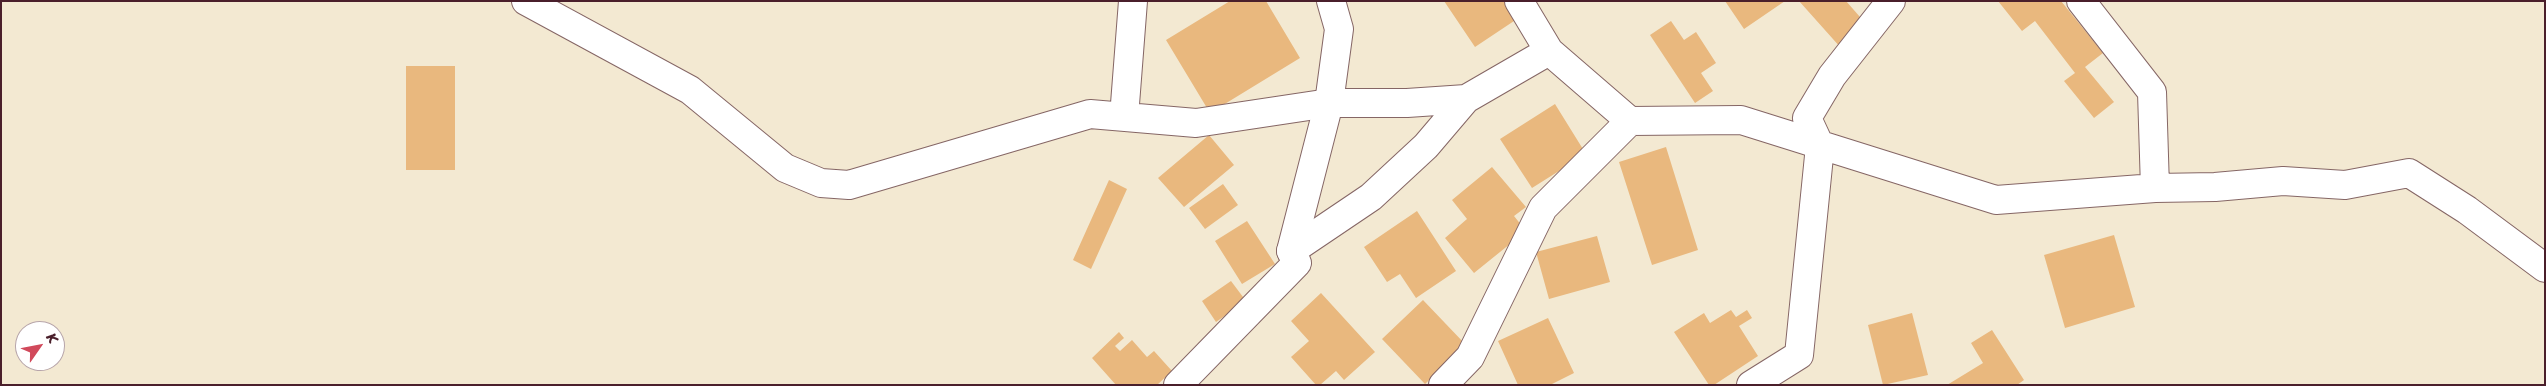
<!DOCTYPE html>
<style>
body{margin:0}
#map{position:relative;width:2546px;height:386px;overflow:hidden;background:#f3e9d2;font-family:Sriracha,sans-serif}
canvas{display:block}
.frame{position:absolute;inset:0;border:2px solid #4a1f2b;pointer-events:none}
.north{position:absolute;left:15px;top:321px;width:50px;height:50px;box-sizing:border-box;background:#fff;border:1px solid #b7a5aa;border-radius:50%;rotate:57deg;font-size:14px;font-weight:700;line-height:20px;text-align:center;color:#4a1f2b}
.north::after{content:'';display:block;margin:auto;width:18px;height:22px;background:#d1495b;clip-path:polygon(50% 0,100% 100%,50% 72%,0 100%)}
</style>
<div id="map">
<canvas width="2546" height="386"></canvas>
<div class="frame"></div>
<div class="north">K</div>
</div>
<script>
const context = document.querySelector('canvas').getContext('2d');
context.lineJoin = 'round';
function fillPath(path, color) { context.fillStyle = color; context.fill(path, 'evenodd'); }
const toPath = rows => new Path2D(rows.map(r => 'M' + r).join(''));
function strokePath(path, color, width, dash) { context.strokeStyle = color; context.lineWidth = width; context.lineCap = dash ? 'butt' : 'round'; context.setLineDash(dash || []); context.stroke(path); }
fillPath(toPath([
 [1230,1,1266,1,1300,58,1210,113,1166,40],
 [1444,1,1510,1,1520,17,1475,47],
 [1725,1,1785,1,1744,29],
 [1799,1,1846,1,1867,25,1841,48],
 [1998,1,2061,1,2103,53,2085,67,2114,102,2094,118,2064,81,2075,73,2035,21,2022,31],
 [1671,21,1684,40,1696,32,1716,63,1701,73,1713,91,1695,103,1650,35],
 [406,66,455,66,455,170,406,170],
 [1555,104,1586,154,1532,188,1500,139],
 [1209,135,1234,165,1184,207,1158,178],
 [1666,147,1698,250,1652,265,1619,162],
 [1492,167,1526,207,1514,216,1526,231,1474,273,1445,238,1467,219,1452,200],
 [1109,180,1127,189,1091,269,1073,260],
 [1223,184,1238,205,1205,229,1189,208],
 [1417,211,1456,271,1416,298,1400,274,1387,282,1364,247],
 [1247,221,1275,264,1242,284,1215,241],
 [2114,235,2135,307,2065,328,2044,255],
 [1597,236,1610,282,1549,299,1536,252],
 [1231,281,1246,301,1216,322,1202,301],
 [1321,293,1375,352,1344,380,1336,371,1320,385,1316,385,1291,357,1309,341,1291,321],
 [1423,300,1466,345,1425,384,1382,339],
 [1731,310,1736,317,1747,310,1752,318,1739,326,1758,356,1714,385,1709,385,1674,332,1704,313,1710,323],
 [1912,313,1928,375,1883,385,1868,325],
 [1548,318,1574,373,1550,385,1518,385,1498,341],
 [1992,330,2024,380,2017,385,1947,385,1983,363,1971,343],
 [1119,332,1124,338,1115,346,1120,351,1132,340,1147,357,1154,351,1172,371,1157,385,1116,385,1092,358]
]), '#e9b87e');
const street = toPath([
 [526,1,690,90,785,168,821,183,849,185,1090,114,1196,123,1329,103,1407,103,1466,99],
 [1519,1,1549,51,1630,121],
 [2081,1,2152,92,2155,188],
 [1124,117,1133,1],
 [1291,251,1371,197,1426,146,1466,99,1549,51],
 [1443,385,1470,357,1543,208,1630,121,1741,120,1996,200,2155,188,2215,187,2283,181,2345,185,2409,173,2467,210,2545,268],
 [1751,385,1799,355,1820,146,1807,118,1832,76,1891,1]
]);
const secondary = toPath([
 [1178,385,1297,263,1291,251,1329,103,1339,29,1331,1]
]);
strokePath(street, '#856665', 30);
strokePath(secondary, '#856665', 30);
strokePath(street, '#fff', 28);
strokePath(secondary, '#fff', 28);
</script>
